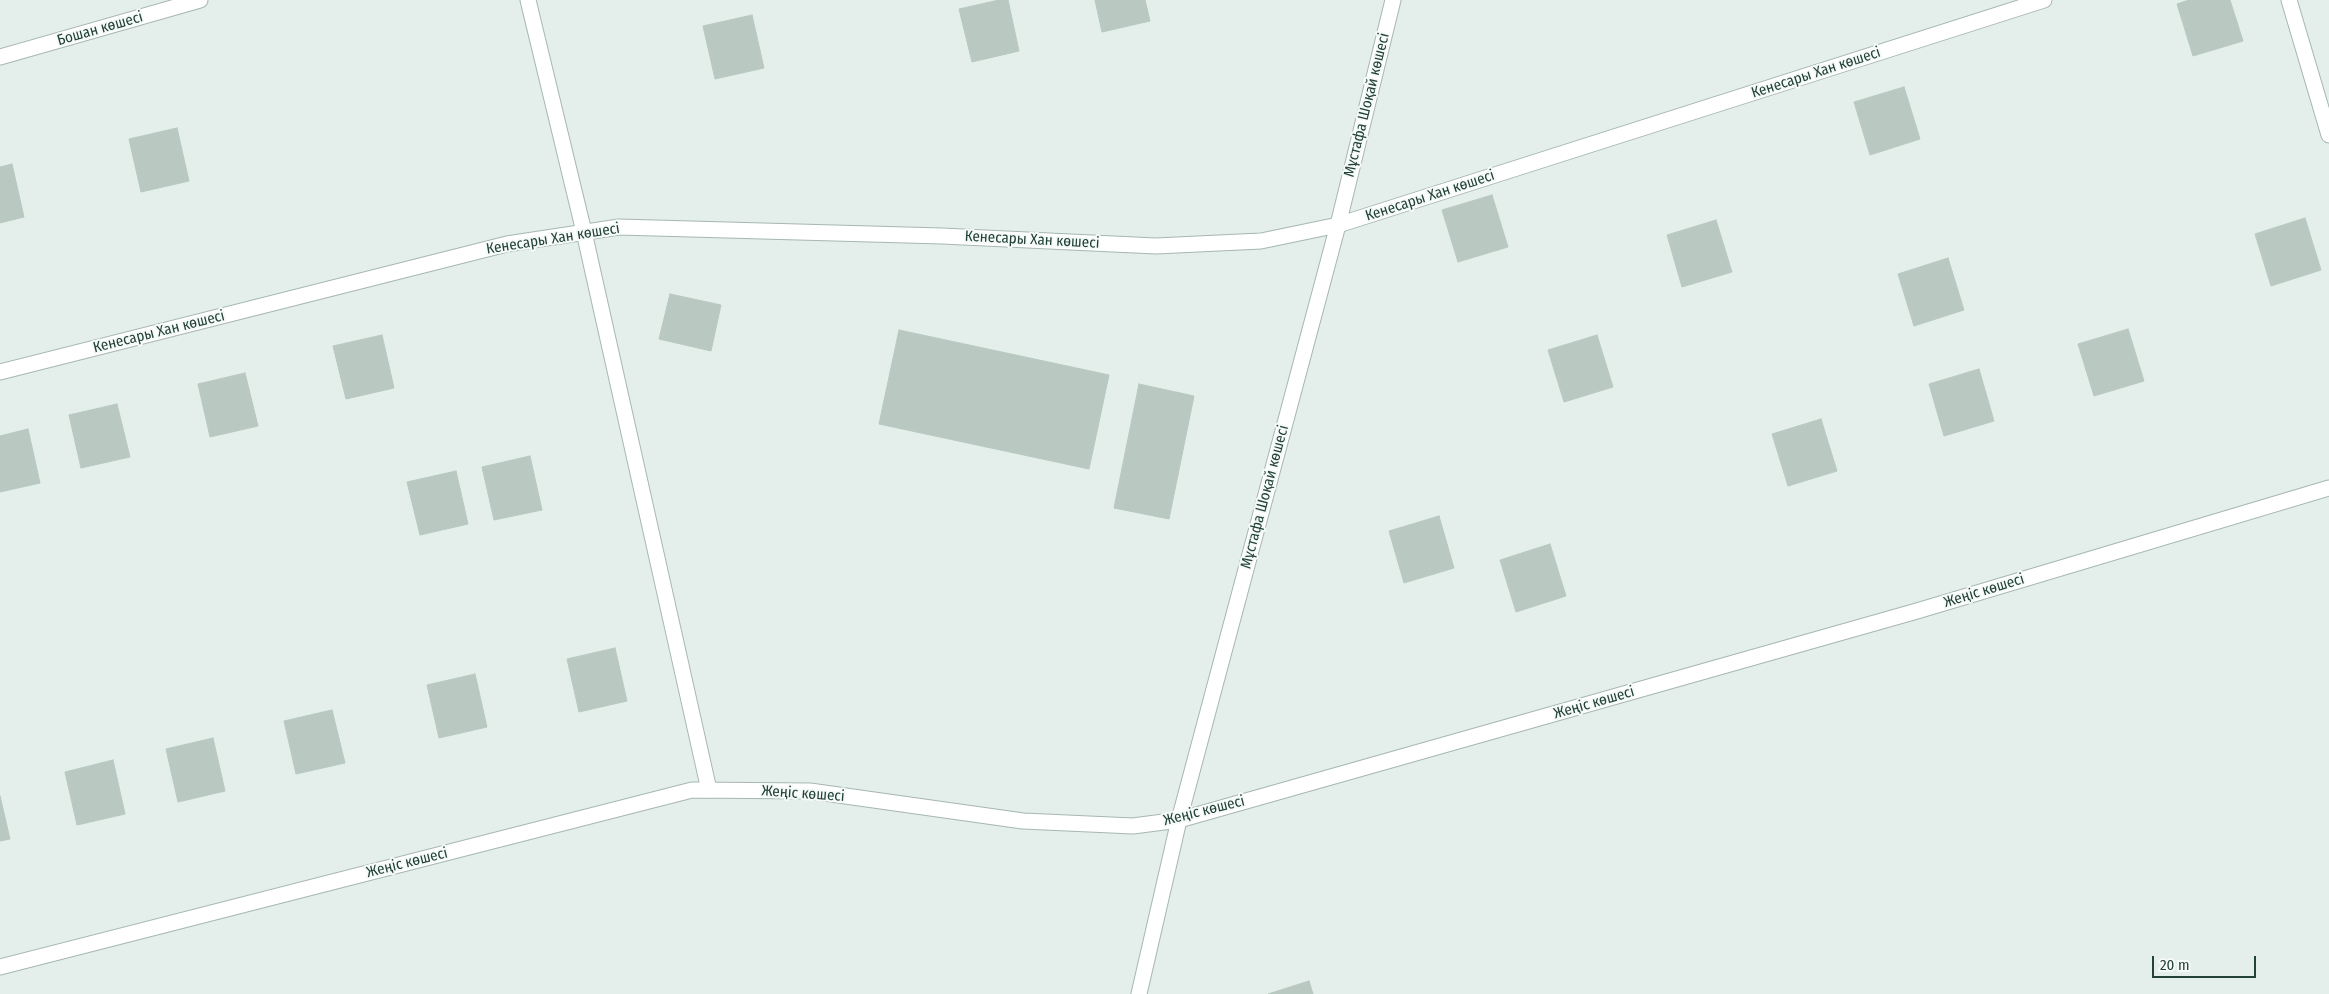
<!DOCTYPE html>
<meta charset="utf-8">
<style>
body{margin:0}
#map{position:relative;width:2329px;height:994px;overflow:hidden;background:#e4eeea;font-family:"Fira Sans Condensed",sans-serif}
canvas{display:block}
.scale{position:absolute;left:2152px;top:956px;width:104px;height:22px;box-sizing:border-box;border:2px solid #224138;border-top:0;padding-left:6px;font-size:15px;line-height:18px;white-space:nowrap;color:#224138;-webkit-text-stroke:4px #f5faf8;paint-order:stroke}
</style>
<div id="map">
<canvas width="2329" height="994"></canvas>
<div class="scale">20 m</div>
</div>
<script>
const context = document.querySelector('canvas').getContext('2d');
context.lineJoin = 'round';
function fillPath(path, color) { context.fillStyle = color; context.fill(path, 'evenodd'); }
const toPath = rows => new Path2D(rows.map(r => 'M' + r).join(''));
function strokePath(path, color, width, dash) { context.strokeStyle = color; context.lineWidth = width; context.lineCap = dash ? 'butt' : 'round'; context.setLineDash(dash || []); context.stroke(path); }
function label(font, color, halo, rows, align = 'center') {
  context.font = font + ' "Fira Sans Condensed",sans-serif'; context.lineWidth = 4; context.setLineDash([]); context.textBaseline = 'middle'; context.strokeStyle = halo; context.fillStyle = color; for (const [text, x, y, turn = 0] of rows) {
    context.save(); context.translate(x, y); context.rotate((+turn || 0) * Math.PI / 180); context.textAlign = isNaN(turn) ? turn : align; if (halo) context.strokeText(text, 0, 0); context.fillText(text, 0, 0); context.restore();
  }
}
const building = toPath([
 [999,0,1008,0,1019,51,972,62,959,9,999,0],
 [1095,0,1145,0,1150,21,1102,32,1095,0],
 [2189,0,2230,0,2243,41,2193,56,2177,4,2189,0],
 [752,15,764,68,715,79,703,26,752,15],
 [1904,87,1920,139,1870,155,1854,102,1904,87],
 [177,128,189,181,141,192,129,139,177,128],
 [12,164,24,217,0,223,0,167,12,164],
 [1492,195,1508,247,1458,262,1442,210,1492,195],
 [2305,218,2321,270,2271,286,2255,234,2305,218],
 [1716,220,1732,272,1682,287,1667,235,1716,220],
 [1948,258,1964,310,1914,326,1898,274,1948,258],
 [670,294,721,305,711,351,659,339,670,294],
 [2128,329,2144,381,2094,396,2078,344,2128,329],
 [899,330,1109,375,1089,469,879,424,899,330],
 [382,335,394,388,346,399,333,346,382,335],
 [1597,335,1613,387,1564,402,1548,350,1597,335],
 [1979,369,1994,421,1944,436,1929,384,1979,369],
 [245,373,258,426,210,437,198,384,245,373],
 [1139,384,1194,396,1169,519,1114,508,1139,384],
 [117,404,130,457,81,468,69,415,117,404],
 [1821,419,1837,471,1788,486,1772,434,1821,419],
 [28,429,40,483,0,492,0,436,28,429],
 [530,456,542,510,494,520,482,467,530,456],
 [456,471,468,524,420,535,407,482,456,471],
 [1439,516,1454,568,1404,583,1389,531,1439,516],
 [1550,544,1566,596,1516,612,1500,560,1550,544],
 [615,648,627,701,579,712,567,659,615,648],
 [475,674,487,727,439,738,427,685,475,674],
 [332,710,345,763,296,774,284,721,332,710],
 [213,738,225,791,178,802,166,749,213,738],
 [113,760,125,814,77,825,65,772,113,760],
 [0,796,10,839,0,841,0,796],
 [1309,981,1313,994,1268,994,1309,981]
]);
fillPath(building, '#b9c9c2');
strokePath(building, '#b6c9c0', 1);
const service = toPath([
 [528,0,584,232,709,790],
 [2289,0,2329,135],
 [0,57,200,0]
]);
const minor = toPath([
 [0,372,507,244,619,227,942,236,1156,246,1261,241,1338,225,2044,0],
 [0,967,692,790,810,791,1023,821,1133,826,1179,820,1917,611,2329,488],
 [1139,994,1179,820,1338,225,1393,0]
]);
strokePath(service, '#a6b7b1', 17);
strokePath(minor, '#a6b7b1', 17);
strokePath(service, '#fff', 15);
strokePath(minor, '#fff', 15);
label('15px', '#224138', '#f5faf8', [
 ["Бошан көшесі",100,29,-16],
 ["Кенесары Хан көшесі",1816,73,-18],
 ["Мұстафа Шоқай көшесі",1367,105,-76],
 ["Кенесары Хан көшесі",1430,196,-18],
 ["Кенесары Хан көшесі",553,239,-9],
 ["Кенесары Хан көшесі",1032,240,3],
 ["Кенесары Хан көшесі",159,332,-14],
 ["Мұстафа Шоқай көшесі",1265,497,-75],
 ["Жеңіс көшесі",1984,591,-17],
 ["Жеңіс көшесі",1594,703,-16],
 ["Жеңіс көшесі",803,794,4],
 ["Жеңіс көшесі",1204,811,-14],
 ["Жеңіс көшесі",407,863,-14]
]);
</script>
